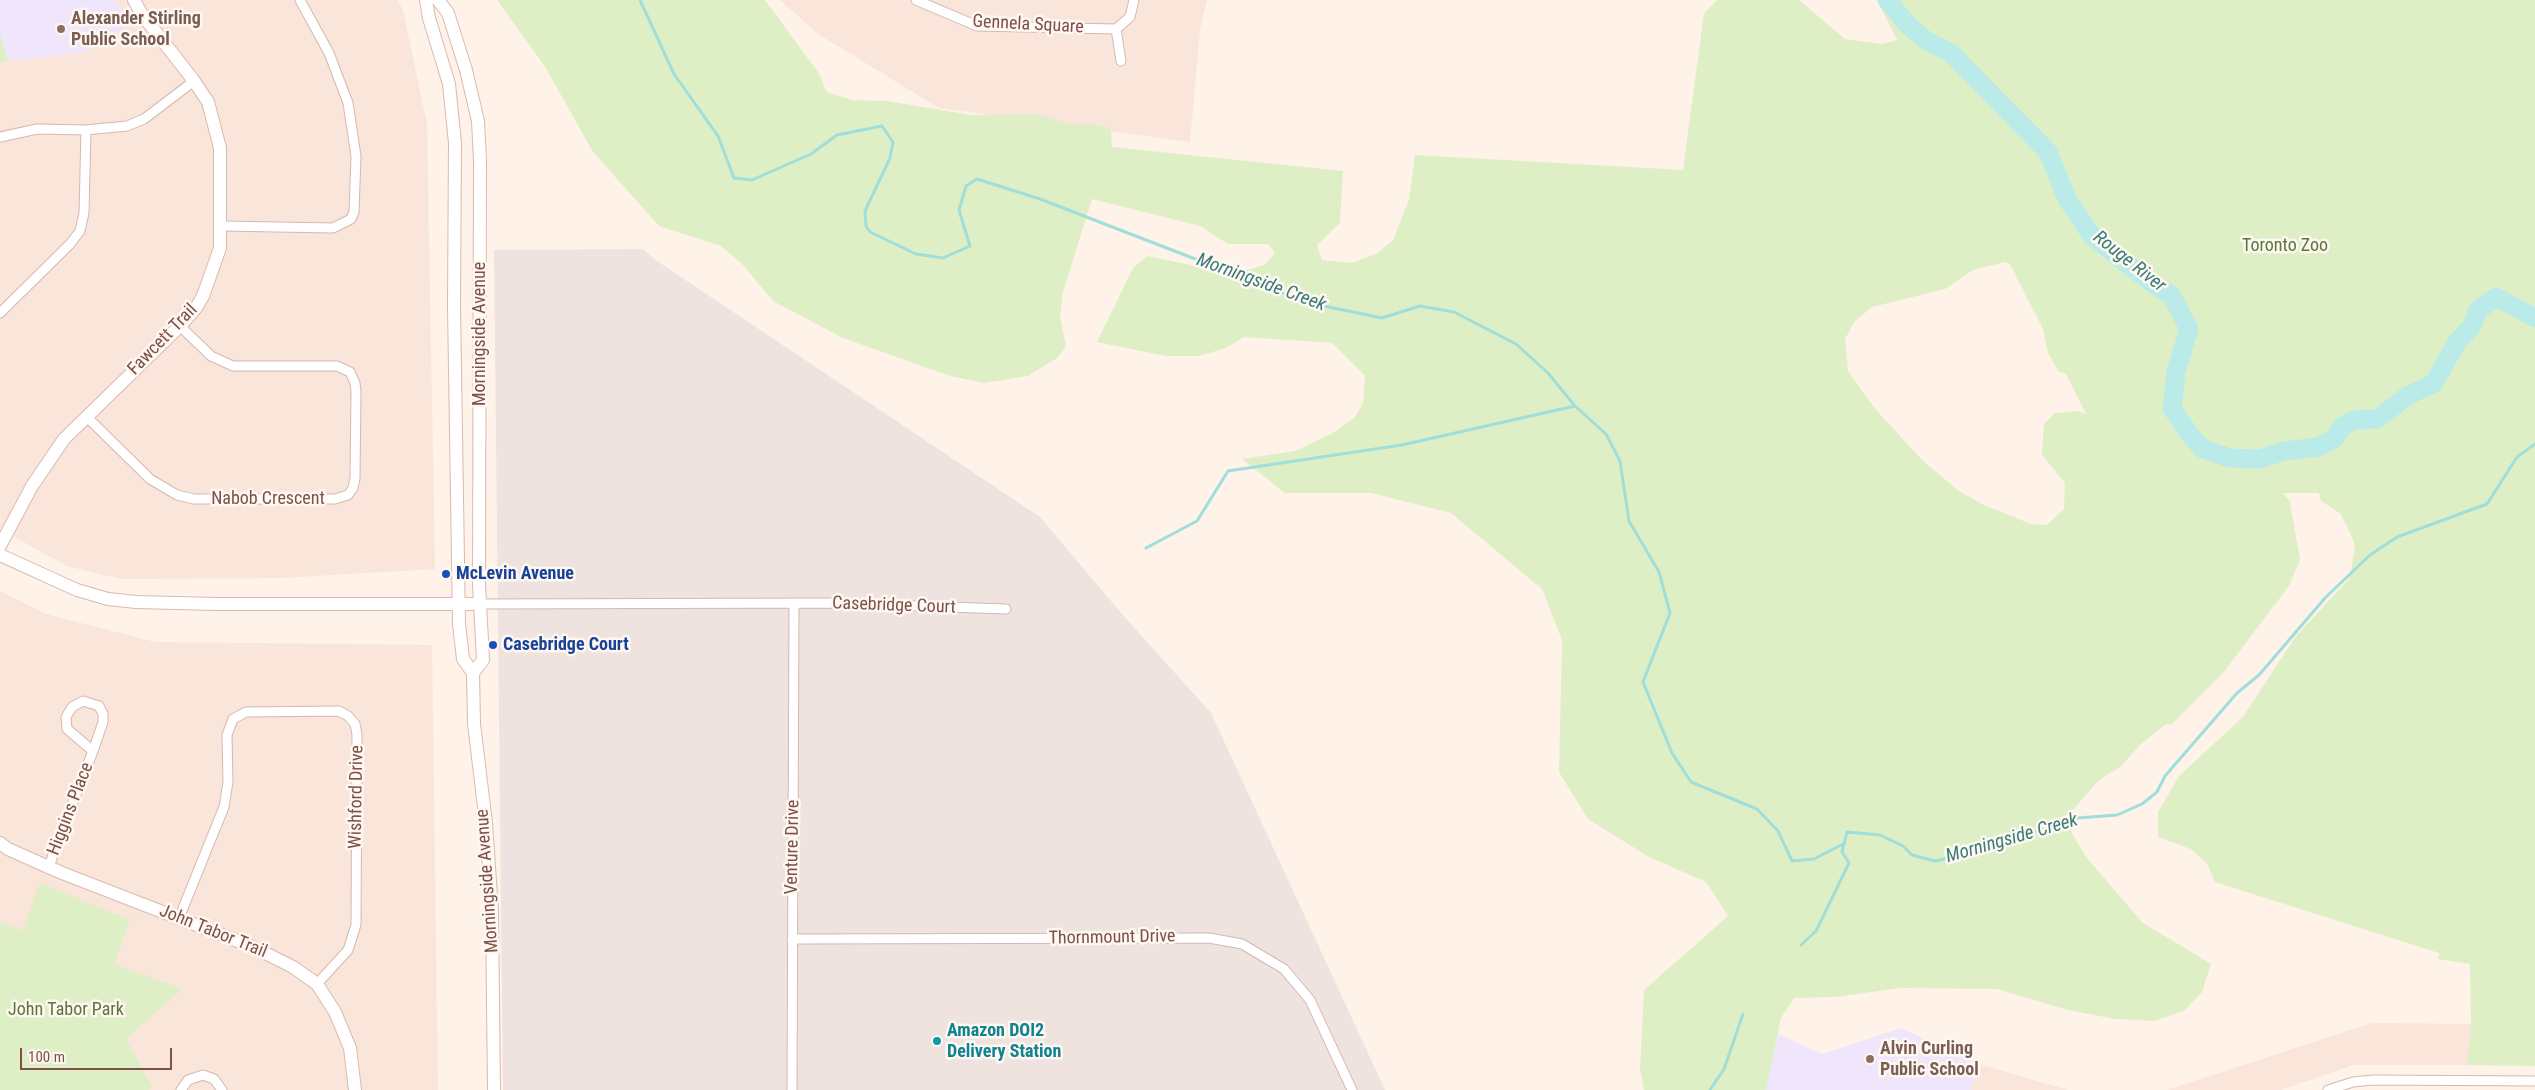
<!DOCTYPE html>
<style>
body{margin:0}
#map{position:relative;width:2535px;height:1090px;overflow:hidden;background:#fef2e9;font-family:"Roboto Condensed",sans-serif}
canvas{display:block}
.scale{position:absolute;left:20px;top:1048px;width:152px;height:22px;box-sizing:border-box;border:2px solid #7d5049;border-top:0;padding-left:6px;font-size:15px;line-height:18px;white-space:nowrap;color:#7d5049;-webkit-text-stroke:4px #fff7f2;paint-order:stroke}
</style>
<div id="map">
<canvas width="2535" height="1090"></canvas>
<div class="scale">100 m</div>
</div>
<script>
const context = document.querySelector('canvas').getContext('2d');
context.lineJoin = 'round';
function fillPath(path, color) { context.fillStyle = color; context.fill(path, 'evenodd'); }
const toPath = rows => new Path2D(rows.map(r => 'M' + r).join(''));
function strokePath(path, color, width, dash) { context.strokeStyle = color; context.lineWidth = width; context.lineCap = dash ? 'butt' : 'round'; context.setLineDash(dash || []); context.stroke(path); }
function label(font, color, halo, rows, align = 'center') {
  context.font = font + ' "Roboto Condensed",sans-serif'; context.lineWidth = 5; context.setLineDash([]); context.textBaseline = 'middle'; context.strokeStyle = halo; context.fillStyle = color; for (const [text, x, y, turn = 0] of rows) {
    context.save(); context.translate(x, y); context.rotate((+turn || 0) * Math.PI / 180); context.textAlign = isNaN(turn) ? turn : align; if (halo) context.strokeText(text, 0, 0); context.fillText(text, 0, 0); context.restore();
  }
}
fillPath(toPath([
 [0,0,397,0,403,10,427,124,435,569,281,578,121,579,67,566,0,529],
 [780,0,1207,0,1200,30,1190,142,939,108,818,34],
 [0,591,46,614,155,642,432,645,438,1090,0,1090],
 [2372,1023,2471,1024,2467,1065,2353,1065,2281,1090,2167,1090],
 [1979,1064,2068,1090,1971,1090]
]), '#f9e5da');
fillPath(toPath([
 [643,249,654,259,1040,517,1121,613,1211,713,1385,1090,503,1090,494,250]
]), '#eee3df');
fillPath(toPath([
 [0,0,116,0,130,25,84,52,8,61,0,34],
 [1901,1028,1979,1064,1971,1090,1765,1090,1778,1034,1822,1054]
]), '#efe6fb');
fillPath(toPath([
 [497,0,765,0,818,72,827,92,852,100,887,101,971,115,1036,114,1073,125,1092,124,1103,126,1111,130,1112,147,1343,171,1340,223,1317,245,1322,260,1352,263,1378,253,1393,240,1409,200,1415,155,1683,170,1704,13,1717,0,1799,0,1845,39,1882,44,1897,40,1877,0,2535,0,2535,1066,2467,1065,2471,1024,2470,964,2438,959,2439,953,2215,882,2207,864,2191,849,2158,837,2158,812,2179,776,2243,717,2296,636,2350,578,2355,544,2341,514,2321,501,2319,493,2283,493,2290,502,2300,559,2289,586,2223,673,2171,725,2166,724,2141,744,2120,767,2099,780,2072,811,2071,832,2087,858,2143,923,2211,964,2202,992,2185,1010,2155,1021,2115,1019,2068,1010,1997,989,1901,988,1835,997,1794,998,1781,1018,1766,1090,1644,1090,1640,1069,1644,990,1728,916,1706,882,1649,857,1588,819,1559,772,1562,640,1542,589,1451,513,1371,493,1285,493,1242,459,1295,451,1333,433,1355,417,1363,403,1365,376,1332,343,1244,337,1226,348,1199,356,1166,356,1097,342,1133,268,1147,256,1234,274,1264,265,1275,253,1268,244,1228,244,1200,226,1092,199,1063,292,1060,316,1066,346,1057,358,1028,376,984,383,950,376,843,338,773,301,743,265,721,246,659,226,593,152,544,65],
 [2005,262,2010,264,2043,329,2048,353,2058,371,2066,374,2086,414,2077,411,2055,413,2044,424,2042,455,2065,483,2064,509,2047,525,2031,524,1984,505,1959,491,1923,461,1877,411,1848,371,1845,339,1855,321,1872,307,1945,289,1973,270],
 [0,34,8,61,0,64],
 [40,883,130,920,114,964,182,989,126,1039,152,1087,149,1090,0,1090,0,922,22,931]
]), '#dfefc5');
strokePath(toPath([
 [640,0,674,74,718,136,734,178,752,180,811,154,837,135,882,126,893,142,890,158,865,211,866,226,870,232,916,254,943,258,970,246,959,210,966,186,977,179,1040,199,1309,303,1382,318,1420,306,1454,312,1516,344,1548,373,1575,406,1606,434,1620,461,1629,521,1659,572,1670,613,1643,682,1672,753,1691,782,1757,809,1778,831,1792,861,1814,859,1845,843],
 [1146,548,1197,521,1228,471,1402,445,1575,406],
 [1801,945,1816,931,1849,863,1842,852,1847,832,1880,835,1903,846,1912,855,1935,861,1963,855,2077,818,2117,815,2142,804,2157,792,2165,776,2237,693,2259,675,2325,598,2370,555,2397,537,2487,504,2517,457,2535,444],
 [1710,1090,1724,1069,1743,1014]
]), '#a0deda', 3);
strokePath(toPath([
 [1887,0,1909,26,1927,41,1951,53,2048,152,2067,199,2092,236,2152,283,2172,296,2189,329,2176,372,2172,408,2190,435,2203,449,2230,458,2260,459,2284,451,2318,447,2334,439,2343,426,2354,420,2377,419,2407,396,2434,383,2457,342,2472,326,2477,311,2496,297,2535,318]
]), '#bbebe8', 19);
const street = toPath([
 [916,0,977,26,1116,29,1130,17,1134,0],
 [1116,29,1121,61],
 [0,137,37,129,86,130,127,126,144,119,194,81],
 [222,226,333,228,351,219,354,212,356,156,348,103,329,53,300,0],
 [0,313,70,244,80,231,84,213,86,130],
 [87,417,150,479,177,495,194,499,335,499,348,495,353,488,355,478,356,392,355,383,350,372,337,366,233,366,211,356,180,326],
 [481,604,832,603,1006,609],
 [49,868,54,851,93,751,103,722,103,714,99,706,83,701,72,707,66,717,67,729,93,751],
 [179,918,224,807,228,782,227,735,233,719,246,712,339,711,348,716,355,724,357,734,356,925,348,950,317,984],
 [792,939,1209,938,1242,944,1284,969,1310,1000,1352,1090],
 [181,1090,188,1080,203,1075,214,1079,222,1090],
 [792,1090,794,604],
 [2328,1090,2353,1082,2373,1080,2535,1081]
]);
const secondary = toPath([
 [426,0,429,18,449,84,455,143,454,306,459,624,463,659,473,673,474,724,486,823,492,911,494,1090],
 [438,0,448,13,466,70,478,121,480,161,479,584,483,660,473,673],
 [0,546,32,486,64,439,180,326,196,308,203,296,220,248,220,148,208,102,194,81,141,13,134,0],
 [0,555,77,590,108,599,136,602,217,604,481,604],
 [0,843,8,849,62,873,253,947,293,967,317,984,335,1012,350,1048,355,1090]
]);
strokePath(street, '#d5b8b0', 11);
strokePath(secondary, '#dbb9af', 14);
strokePath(street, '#fff', 9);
strokePath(secondary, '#fff', 12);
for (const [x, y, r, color] of [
 [61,29,5,"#8d6e63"],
 [446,574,5,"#1a4fb4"],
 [493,645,5,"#1a4fb4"],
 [937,1041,5,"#0f9aa8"],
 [1870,1059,5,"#8d6e63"]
]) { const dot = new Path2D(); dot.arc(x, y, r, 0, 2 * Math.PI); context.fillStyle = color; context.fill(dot); strokePath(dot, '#fff7f2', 2); }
label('bold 18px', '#785e54', '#fff7f2', [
 ["Alexander Stirling",71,19],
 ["Public School",71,40],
 ["Alvin Curling",1880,1049],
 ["Public School",1880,1070]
], 'left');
label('18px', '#7d5049', '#fff7f2', [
 ["Gennela Square",1028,25,3],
 ["Morningside Avenue",480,334,-90],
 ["Fawcett Trail",163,340,-46],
 ["Nabob Crescent",268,499],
 ["Casebridge Court",894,606,2],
 ["Wishford Drive",357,797,-89],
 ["Higgins Place",71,809,-69],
 ["Venture Drive",793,847,-89],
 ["Morningside Avenue",488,881,-94],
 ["John Tabor Trail",213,932,22],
 ["Thornmount Drive",1112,938,-1]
]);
label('18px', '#59773a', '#fff7f2', [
 ["Toronto Zoo",2285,246],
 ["John Tabor Park",66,1010]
]);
label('bold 18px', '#164399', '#fff7f2', [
 ["McLevin Avenue",456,574],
 ["Casebridge Court",503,645]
], 'left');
label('bold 18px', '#0d838f', '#fff7f2', [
 ["Amazon DOI2",947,1031],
 ["Delivery Station",947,1052]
], 'left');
label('italic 19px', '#387b78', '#fff7f2', [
 ["Rouge River",2129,262,38],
 ["Morningside Creek",1261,283,20],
 ["Morningside Creek",2012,839,-16]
]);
</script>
